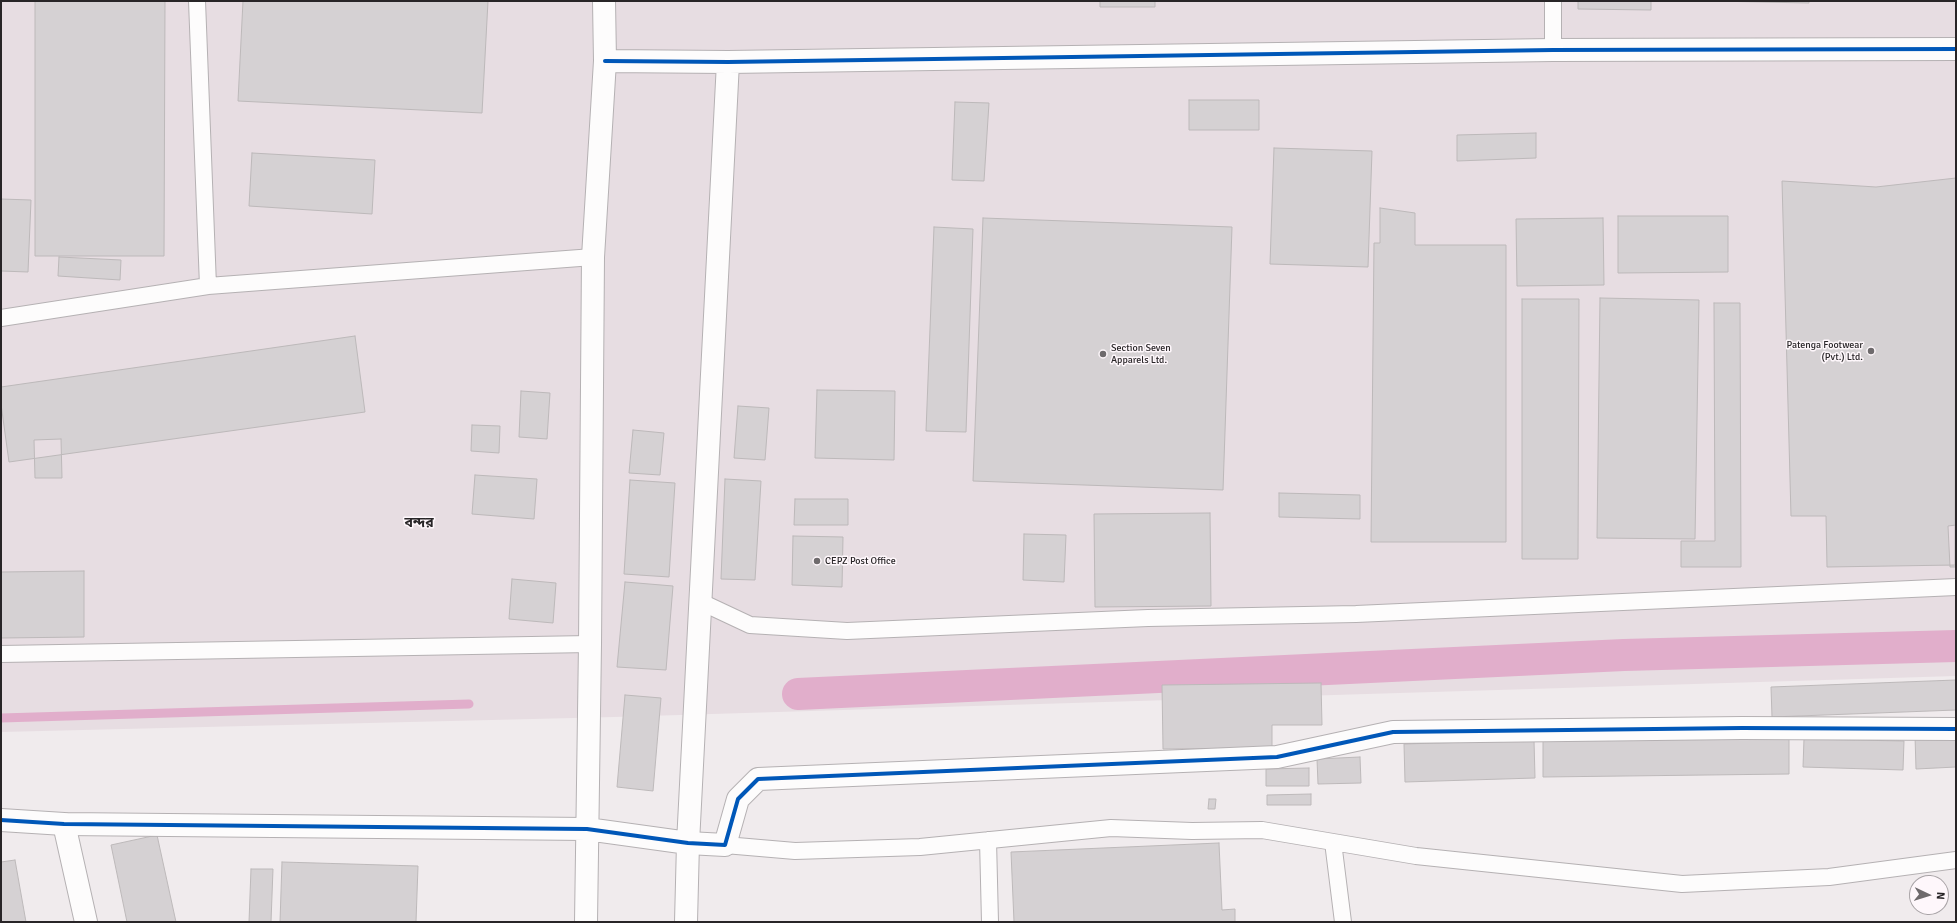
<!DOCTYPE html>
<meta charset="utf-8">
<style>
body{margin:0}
#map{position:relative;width:1957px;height:923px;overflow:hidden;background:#f0ebed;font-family:Signika,sans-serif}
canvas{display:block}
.frame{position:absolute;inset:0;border:2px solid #282527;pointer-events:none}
.north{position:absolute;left:1909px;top:875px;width:40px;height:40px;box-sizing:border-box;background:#fef7fb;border:1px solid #a8a3a6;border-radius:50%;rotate:94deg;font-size:11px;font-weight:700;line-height:16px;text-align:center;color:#282527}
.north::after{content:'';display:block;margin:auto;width:14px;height:18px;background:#6e6a6c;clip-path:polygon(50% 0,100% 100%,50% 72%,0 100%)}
</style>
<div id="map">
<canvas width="1957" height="923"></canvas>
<div class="frame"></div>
<div class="north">N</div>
</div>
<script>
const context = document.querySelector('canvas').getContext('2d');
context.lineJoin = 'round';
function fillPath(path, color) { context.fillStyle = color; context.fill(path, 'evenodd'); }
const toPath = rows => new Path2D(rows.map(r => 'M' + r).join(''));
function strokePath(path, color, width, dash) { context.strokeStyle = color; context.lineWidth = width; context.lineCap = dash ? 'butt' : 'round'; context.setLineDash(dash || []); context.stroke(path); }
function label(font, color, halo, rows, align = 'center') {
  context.font = font + ' Signika,"Noto Sans Bengali",sans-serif'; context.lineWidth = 3; context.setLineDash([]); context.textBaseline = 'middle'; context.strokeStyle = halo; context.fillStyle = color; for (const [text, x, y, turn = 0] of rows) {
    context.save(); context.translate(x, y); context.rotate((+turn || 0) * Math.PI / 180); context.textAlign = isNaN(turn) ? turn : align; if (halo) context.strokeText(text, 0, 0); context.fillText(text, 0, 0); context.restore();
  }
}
fillPath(toPath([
 [1,1,1956,1,1956,676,614,717,1,732]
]), '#e7dde2');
strokePath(toPath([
 [1,718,469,704]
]), '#e1aecb', 9);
strokePath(toPath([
 [798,694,1624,655,1956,646]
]), '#e1aecb', 32);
const building = toPath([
 [35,1,165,1,164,256,35,256,35,1],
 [243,1,488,1,482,113,238,101,243,1],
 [1100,1,1155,1,1155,7,1100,7,1100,1],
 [1578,1,1651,1,1651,10,1578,9,1578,1],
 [1713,1,1809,1,1809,3,1713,1],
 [1189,100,1259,100,1259,130,1189,130,1189,100],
 [955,102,989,103,984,181,952,180,955,102],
 [1536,133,1536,158,1457,161,1457,135,1536,133],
 [1274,148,1372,151,1368,267,1270,264,1274,148],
 [252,153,375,160,372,214,249,206,252,153],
 [1956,178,1955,565,1827,567,1826,516,1791,516,1782,181,1876,187,1956,178],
 [1,199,31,200,28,272,1,271,1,199],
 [1380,208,1415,213,1415,245,1506,245,1506,542,1371,542,1374,243,1380,243,1380,208],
 [1618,216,1728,216,1728,272,1618,273,1618,216],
 [983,218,1232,227,1223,490,973,481,983,218],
 [1603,218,1604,285,1517,286,1516,219,1603,218],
 [934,227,973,229,966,432,926,431,934,227],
 [59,257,121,260,120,280,58,276,59,257],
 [1600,298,1699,300,1695,539,1597,538,1600,298],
 [1522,299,1579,299,1578,559,1522,559,1522,299],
 [1714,303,1740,303,1741,567,1681,567,1681,541,1715,541,1714,303],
 [355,336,365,412,9,462,1,404,1,387,355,336],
 [817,390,895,391,894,460,815,458,817,390],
 [521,391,550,393,547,439,519,437,521,391],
 [738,406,769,408,765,460,734,458,738,406],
 [472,425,500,426,499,453,471,451,472,425],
 [633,430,664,433,660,475,629,473,633,430],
 [61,439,62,478,35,478,34,440,61,439],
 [475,475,537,479,534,519,472,514,475,475],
 [725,479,761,481,755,580,721,579,725,479],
 [630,480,675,483,669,577,624,574,630,480],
 [1279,493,1360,495,1360,519,1279,517,1279,493],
 [795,499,848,499,848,525,794,525,795,499],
 [1210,513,1211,606,1095,607,1094,514,1210,513],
 [1956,525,1956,567,1950,567,1948,526,1956,525],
 [1024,534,1066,535,1064,582,1023,580,1024,534],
 [793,536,843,537,842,587,792,585,793,536],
 [84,571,84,637,1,638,1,572,84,571],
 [512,579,556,583,553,623,509,619,512,579],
 [625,582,673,586,666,670,617,667,625,582],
 [1956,680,1956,710,1772,717,1771,687,1956,680],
 [1321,683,1322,725,1272,725,1272,748,1163,749,1162,685,1321,683],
 [625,695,661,698,653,791,617,787,625,695],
 [1956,735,1956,767,1916,769,1915,736,1956,735],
 [1789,738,1789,774,1543,777,1543,741,1789,738],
 [1804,739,1904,741,1903,770,1803,767,1804,739],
 [1534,740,1535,778,1405,782,1404,744,1534,740],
 [1360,757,1361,783,1318,784,1317,759,1360,757],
 [1309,768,1309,786,1266,786,1266,769,1309,768],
 [1311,794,1311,805,1267,805,1267,795,1311,794],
 [1209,799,1216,799,1215,809,1208,809,1209,799],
 [157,835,176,922,127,922,111,845,157,835],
 [1219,843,1222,910,1235,909,1235,922,1014,922,1011,852,1219,843],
 [15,860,26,922,1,922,1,862,15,860],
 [282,862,418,866,416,922,280,922,282,862],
 [251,869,273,869,271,922,249,922,251,869]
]);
fillPath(building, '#d5d1d3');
strokePath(building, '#bdb9ba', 1);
const service = toPath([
 [197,1,208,286],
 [1553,1,1553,50],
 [1,318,208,286,593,257],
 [701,602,750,625,847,631,1148,618,1356,614,1956,587],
 [1,654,590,644],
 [988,840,990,922],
 [1333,842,1343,922],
 [725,845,795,851,920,847,1111,828,1192,831,1262,830,1416,856,1682,884,1829,877,1956,860]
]);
const minor = toPath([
 [64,824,86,922],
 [688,843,725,845,738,799,758,779,1277,757,1393,732,1742,728,1956,729]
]);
const tertiary = toPath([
 [605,61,728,62,1553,50,1956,49],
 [1,820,64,824,587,829,688,843],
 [586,922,590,644,593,257,605,61,604,1],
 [686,922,688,843,728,62]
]);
strokePath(service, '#b5b1b3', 18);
strokePath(minor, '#b5b1b3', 24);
strokePath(tertiary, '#b5b1b3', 24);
strokePath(service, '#fdfcfc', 16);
strokePath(minor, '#fdfcfc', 22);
strokePath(tertiary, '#fdfcfc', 22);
strokePath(toPath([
 [605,61,728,62,1553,50,1956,49],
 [1,820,64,824,587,829,688,843,725,845,738,799,758,779,1277,757,1393,732,1742,728,1956,729]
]), '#0057b8', 4);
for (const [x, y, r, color] of [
 [1871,351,4,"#6e6a6c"],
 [1103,354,4,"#6e6a6c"],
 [817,561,4,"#6e6a6c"]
]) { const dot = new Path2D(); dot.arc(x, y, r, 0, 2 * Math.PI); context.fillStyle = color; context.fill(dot); strokePath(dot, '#fef7fb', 1.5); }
label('10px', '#282527', '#fef7fb', [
 ["Patenga Footwear",1863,345,"right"],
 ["(Pvt.) Ltd.",1863,357,"right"],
 ["Section Seven",1111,348],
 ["Apparels Ltd.",1111,360],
 ["CEPZ Post Office",825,561]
], 'left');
label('bold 14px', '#282527', '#fef7fb', [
 ["বন্দর",419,523]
]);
</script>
